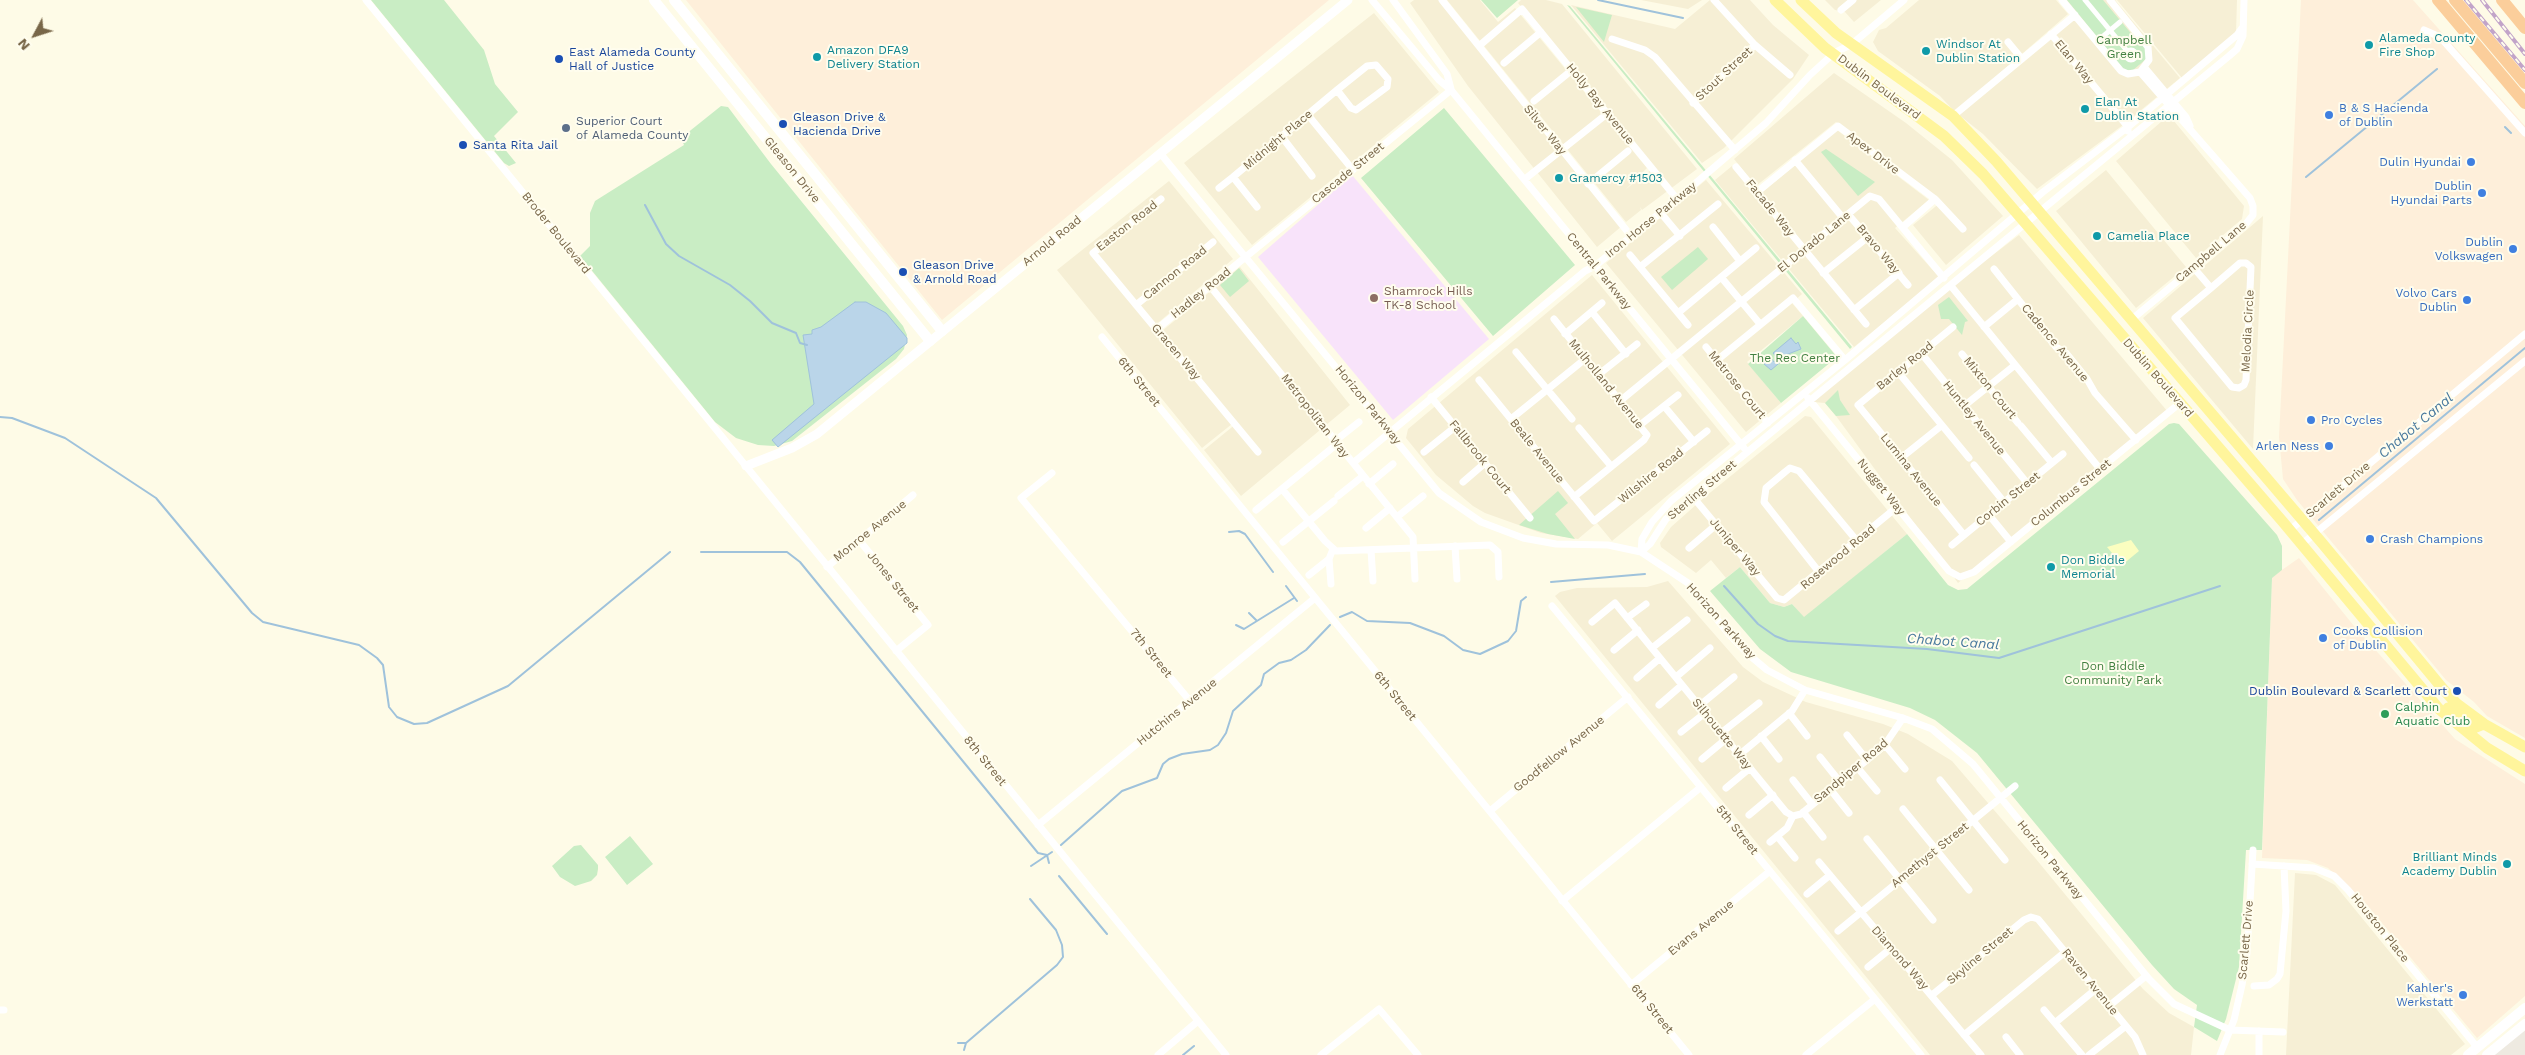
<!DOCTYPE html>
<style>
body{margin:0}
#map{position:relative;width:2525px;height:1055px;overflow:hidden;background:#fefbe7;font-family:"Work Sans",sans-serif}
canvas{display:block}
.north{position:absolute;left:10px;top:10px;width:50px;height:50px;-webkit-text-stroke:4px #fffdee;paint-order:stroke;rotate:230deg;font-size:14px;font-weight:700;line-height:20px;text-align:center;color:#796749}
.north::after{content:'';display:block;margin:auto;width:18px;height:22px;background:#796749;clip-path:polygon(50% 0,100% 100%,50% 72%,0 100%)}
</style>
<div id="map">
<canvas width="2525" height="1055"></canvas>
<div class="north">N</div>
</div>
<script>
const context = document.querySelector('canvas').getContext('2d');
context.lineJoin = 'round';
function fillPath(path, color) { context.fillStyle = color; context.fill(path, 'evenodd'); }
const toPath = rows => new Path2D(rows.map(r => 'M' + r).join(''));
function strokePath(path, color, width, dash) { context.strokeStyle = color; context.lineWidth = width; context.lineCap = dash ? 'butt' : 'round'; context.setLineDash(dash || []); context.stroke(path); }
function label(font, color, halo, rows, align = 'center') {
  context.font = font + ' "Work Sans",sans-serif'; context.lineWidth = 4; context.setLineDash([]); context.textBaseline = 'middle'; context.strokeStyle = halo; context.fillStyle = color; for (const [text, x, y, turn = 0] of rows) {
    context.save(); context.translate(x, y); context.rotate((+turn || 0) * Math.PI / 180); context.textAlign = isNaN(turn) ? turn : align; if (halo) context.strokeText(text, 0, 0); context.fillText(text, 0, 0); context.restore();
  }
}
fillPath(toPath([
 [1414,0,1441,0,1622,226,1597,247,1468,86,1410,3],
 [1447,0,1480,0,1498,22,1515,8,1647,168,1626,189,1655,167,1518,3,1521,0,1546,0,1562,4,1697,169,1642,210,1640,207,1641,210,1626,222],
 [1641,0,1702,0,1688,9],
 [1710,0,1750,0,1773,25,1809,55,1793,79,1724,148,1702,163,1571,5,1675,29],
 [1825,0,1881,0,1854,22,1845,12,1835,10],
 [1919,0,2056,0,2068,14,1955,112,1940,96,1878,51,1873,42,1879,30,1886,28],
 [2064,0,2115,0,2180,78,2123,125,2037,189,1983,134,1959,115,2076,15],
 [2117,0,2237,0,2236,33,2182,78],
 [1374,13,1439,92,1252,245,1184,163],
 [1834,73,1906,123,1952,160,2003,216,1946,265,1913,225,1941,202,1836,122,1756,186,1734,159],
 [2169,115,2244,206,2242,219,2196,258,2116,161],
 [1837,130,1929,200,1895,228,1939,277,1854,347,1715,180,1732,166,1758,196],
 [2106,170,2186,267,2136,308,2056,211],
 [1706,180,1802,294,1792,303,1803,316,1747,362,1781,403,1746,432,1606,263],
 [1169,181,1233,259,1152,328,1232,424,1202,448,1057,270],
 [2263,216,2253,449,2143,318],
 [2019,235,2168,412,2100,467,1952,286],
 [1240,267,1350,405,1241,496,1204,450,1237,423,1162,331],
 [1592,275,1730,444,1612,541,1597,523,1578,539,1541,533,1485,513,1473,506,1436,475,1406,438,1408,429],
 [1951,287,2098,469,1958,583,1836,416,1825,403,1813,402],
 [1805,416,1811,417,1907,534,1804,618,1792,604,1784,607,1770,603,1740,567,1726,578,1711,560,1696,573,1661,547,1660,543,1671,527,1706,496],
 [1668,581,1743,667,1763,682,1806,702,1883,724,1908,734,1952,761,2036,859,2143,989,2169,1013,2194,1027,2191,1055,1930,1055,1555,596,1560,592,1577,588,1647,587],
 [2295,873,2316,875,2335,885,2465,1044,2451,1055,2286,1055]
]), '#f6efd5');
fillPath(toPath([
 [686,0,1329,0,942,320],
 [2301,0,2413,0,2525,126,2525,738,2487,716,2474,702,2446,680,2297,500,2283,479,2279,437],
 [2299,558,2354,626,2455,739,2525,784,2525,996,2477,1038,2363,900,2328,868,2307,860,2262,858,2272,577]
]), '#feefda');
fillPath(toPath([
 [2525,1024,2525,1055,2487,1055]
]), '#eeeae1');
fillPath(toPath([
 [1352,175,1489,339,1393,420,1258,257]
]), '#f8e3fa');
fillPath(toPath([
 [371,0,444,0,484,50,495,84,518,112,494,136,516,163,509,166,504,163],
 [1481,0,1518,0,1497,18],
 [2067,0,2103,0,2140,44,2144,45,2147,57,2145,60,2133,70,2124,70],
 [1567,5,1570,6,1852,347,1850,349],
 [1576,7,1612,15,1604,42],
 [721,106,728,107,771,164,903,326,907,335,904,349,896,359,792,441,774,446,758,445,736,438,715,422,580,256,590,246,590,213,595,201,684,145,681,138],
 [1444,108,1575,265,1493,336,1361,178],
 [1826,149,1875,182,1858,196,1821,152],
 [1698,247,1708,259,1672,290,1661,277],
 [1239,268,1249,281,1230,297,1220,285],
 [1949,297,1968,321,1965,322,1962,335,1949,319,1941,319,1938,305],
 [1803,316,1837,357,1781,403,1748,364],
 [1838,390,1840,400,1850,415,1836,416,1825,403],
 [2174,423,2179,424,2277,535,2282,546,2282,570,2272,578,2262,850,2246,850,2239,967,2226,1019,2217,1041,2194,1027,2197,1005,2174,989,2152,965,1977,753,1935,720,1910,708,1791,672,1760,649,1710,591,1740,567,1770,603,1784,607,1792,604,1804,617,1907,534,1948,585,1958,590,1967,589,2169,424],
 [1558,491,1568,503,1555,514,1575,539,1548,534,1519,525],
 [630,836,653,864,627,885,605,857],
 [581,845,598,865,598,869,597,875,591,881,575,886,560,877,552,866,574,846]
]), '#c9edc4');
fillPath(toPath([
 [2131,540,2139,551,2122,565,2107,547]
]), '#fbfec0');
const water = toPath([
 [855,302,866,302,886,313,907,338,907,343,778,447,772,440,814,404,803,335,812,334,812,330,821,327,855,302],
 [1791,338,1796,344,1798,342,1801,349,1783,356,1784,359,1771,370,1764,364,1771,358,1774,362,1778,359,1773,353,1791,338]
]);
fillPath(water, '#bad5e9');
strokePath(water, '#9fc2db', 1);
strokePath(toPath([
 [1598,0,1683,18],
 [2505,127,2511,133],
 [2306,177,2437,69],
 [645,205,666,244,679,256,730,285,750,301,772,323,796,333,800,343,807,345],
 [0,417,12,418,65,438,156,498,252,613,263,622,359,645,377,658,383,665,389,707,397,717,414,724,427,723,508,686,670,552],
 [2319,520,2525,348],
 [1229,532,1239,531,1245,534,1273,572],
 [701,552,787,552,800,562,1038,853,1047,855],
 [1551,582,1645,574],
 [1286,586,1297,601],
 [1724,586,1758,624,1775,636,1788,641,1927,649,1999,658,2220,586],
 [1249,613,1256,620],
 [1340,617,1352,612,1367,621,1410,623,1444,636,1463,650,1480,654,1508,641,1516,631,1521,601,1526,597],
 [1236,625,1244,629,1294,598],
 [1061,845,1122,791,1157,778,1163,764,1169,759,1182,754,1210,750,1218,745,1226,733,1233,711,1261,685,1264,674,1279,663,1291,660,1306,650,1330,625],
 [1047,855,1049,863],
 [1031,866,1052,852],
 [1059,876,1107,934],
 [958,1043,966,1043,1057,965,1063,957,1062,945,1056,930,1030,899],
 [964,1050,966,1043],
 [1183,1055,1194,1046]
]), '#9fc2db', 2);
strokePath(toPath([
 [2085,0,2128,52],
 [2101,38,2120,22],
 '2126 55a5 5 0 1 1 10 0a5 5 0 1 1-10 0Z'
]), '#fff', 5);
strokePath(toPath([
 [366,0,1226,1055],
 [1372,0,1439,80,1451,90,1744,448],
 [1393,0,1447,74,1451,89],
 [1442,0,1631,236],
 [1714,0,1755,45,1790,75],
 [2062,0,2121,71,2128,74,2140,72,2149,60,2148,47,2110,0],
 [1841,10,1853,0],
 [2424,30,2440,37,2525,133],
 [2051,34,2128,127,2128,131],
 [1612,39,1645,50,1655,57,1735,150],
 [2008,42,2022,59],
 [1479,46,1522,9,1677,199],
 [1504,63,1541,32],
 [2145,68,2186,117,2190,126],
 [1534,101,1572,70],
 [1693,103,1755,45],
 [1308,115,1353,170],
 [1953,116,2075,15],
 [1282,137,1312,176],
 [1160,153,1439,493,1481,522,1523,538,1556,544,1608,545,1641,552,1688,583,1728,633,1748,654,1767,670,1805,690,1903,718,1932,729,1973,764,2149,979,2174,1004,2230,1030,2283,1032],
 [1795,160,1843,218],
 [1736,167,1866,324],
 [1233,177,1257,207],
 [1525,179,1608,113],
 [1588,184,1628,151],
 [1219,188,1233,177,1337,90,1367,66,1376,65,1388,79,1387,87,1356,110,1351,108,1337,90],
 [1757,192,1838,126,1935,199,1963,229],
 [1161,199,1093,253,1258,452],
 [1660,212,1680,236],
 [1848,214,1908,285],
 [1713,227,1740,261],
 [1903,227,1935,199],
 [1630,255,1688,325],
 [1640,267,1718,204],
 [2193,267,2211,288,2240,263,2246,263,2251,267,2246,380,2244,385,2239,388,2232,387,2175,318,2211,288],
 [1994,269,2056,347,2066,353,2087,379,2095,393,2136,440],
 [1823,273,1868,237],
 [1721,277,1760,324],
 [1210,286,1413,537,1415,579],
 [1951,286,2100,469],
 [1136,305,1213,242],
 [1854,310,1899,273],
 [1592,312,1626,354],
 [1678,313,1756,248],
 [1554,319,1647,435,1644,440,1574,497],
 [2131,320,2245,225,2253,215,2253,206,2250,198,2140,72],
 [1953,327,1858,405,1964,535],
 [1984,327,2018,299],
 [1157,329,1451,90],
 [1565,334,1602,303],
 [1102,337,1689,1055],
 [1706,347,1768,423],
 [1516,352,1572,419],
 [1921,353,2027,483],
 [1962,354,2018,423],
 [1716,361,1793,298,1845,360],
 [1898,372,1969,458],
 [1598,375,1637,344],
 [1479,380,1594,521,1707,431],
 [1431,397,1530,518],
 [1808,398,1949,571,1960,577,1974,572,2180,403],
 [1620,401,1870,196,1879,199,1944,278],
 [1664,406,1694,442],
 [1964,406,2015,365],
 [1511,419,1585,359],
 [1640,425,1678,395],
 [2021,426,2052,463],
 [1579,428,1611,466],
 [1335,441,1359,422],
 [1424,452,1455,427],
 [1901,458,1941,426],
 [1353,463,1585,271,1595,266,1677,199,1766,123,1810,75,1834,53,1852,44,1904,0],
 [1974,465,2004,502],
 [1052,473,1021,498,1190,701],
 [1463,482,1485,463],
 [1369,484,1393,464],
 [1282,489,1325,541,1336,551,1490,545,1498,552,1499,577],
 [1338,496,1363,476],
 [1693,497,1777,598,1784,600,1897,507],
 [1256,510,1337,444],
 [1989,515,2011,542],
 [1397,517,1423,496],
 [1366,528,1390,508],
 [2290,530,2525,334],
 [859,540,928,625,896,651],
 [1283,542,1334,501],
 [2302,544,2525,361],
 [1952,545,2063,454],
 [1455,546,1457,579],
 [1689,548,1716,525],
 [1371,550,1373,581],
 [1641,552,1650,544,1666,519,2229,56,2237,49,2243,36,2244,0],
 [1641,552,1642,539,1652,522,1671,501,1845,360,2043,192,2128,127,2237,35,2242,28],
 [827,567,913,495],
 [1819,572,1764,502,1766,488,1785,472,1790,468,1799,471,1857,541],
 [1309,575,1329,559],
 [1331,584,1329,559,1333,549],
 [1552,606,1921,1055],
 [1627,618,1646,604],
 [1592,622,1615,603,1786,812,1793,816],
 [1652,648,1687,620],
 [1614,650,1638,630],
 [1676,677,1710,648],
 [1637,678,1660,658],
 [1659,705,1682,685],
 [1699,706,1734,677],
 [1789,713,1807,736],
 [1681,732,1705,713],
 [1721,733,1759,703],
 [1847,735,1867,760],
 [1761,736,1779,759],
 [1885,745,1905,769],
 [1739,755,1792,711,1805,690],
 [1820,757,1840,782],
 [1702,759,1726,739],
 [1857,767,1877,791],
 [1793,780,1812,804],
 [1940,780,2005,860],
 [1726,788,1750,768],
 [1830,789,1849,813],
 [1903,809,1969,890],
 [1490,811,1628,697],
 [1803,812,1823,837],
 [1749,815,1773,795],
 [1793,816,1801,814,1884,746,1903,718],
 [1038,825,1315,598],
 [1777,836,1795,858],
 [1867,839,1933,920],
 [1770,842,1787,828,1793,816],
 [1819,862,1981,1055],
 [2252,864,2314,868,2334,876,2348,890,2477,1047],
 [1807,894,1830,875],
 [1562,901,1701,787],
 [1838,931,2015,786],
 [1868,967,1890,949],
 [1631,985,1770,871],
 [2254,986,2269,985,2277,979,2280,974,2286,911,2284,866],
 [1932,995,2024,920,2031,917,2038,919,2135,1037,2143,1055],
 [2109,1006,2146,976],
 [0,1010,4,1010],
 [2044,1010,2082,1055],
 [2056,1022,2096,989],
 [1964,1035,2065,952],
 [2006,1037,2020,1055],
 [1158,1055,1198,1021],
 [1321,1055,1379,1009,1418,1055],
 [1806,1055,1875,999],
 [2089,1055,2126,1026],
 [2220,1055,2234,1020,2242,985,2247,953,2253,850],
 [2259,1055,2259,1031]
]), '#fff', 7);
strokePath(toPath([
 [746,466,792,448,817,434,1348,0]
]), '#fff', 9);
strokePath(toPath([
 [654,0,930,341],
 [674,0,942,331],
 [2468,1055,2525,1008],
 [2487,1055,2525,1024]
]), '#fff', 10);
strokePath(toPath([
 [1775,0,1825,48,1944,136,1983,174,2283,522,2439,709,2487,748,2525,771],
 [1801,0,1836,33,1953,116,1996,161,2322,543,2443,689,2457,704,2484,724,2525,747],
 [2448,708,2474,728,2484,724]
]), '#fff59c', 11);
strokePath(toPath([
 [2438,0,2525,103],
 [2455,0,2525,83],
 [2502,0,2525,28]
]), '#fbce9b', 12);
const rail = toPath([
 [2466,0,2525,70],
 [2482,0,2525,54]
]);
strokePath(rail, '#c2a4c9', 4);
strokePath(rail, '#fffdee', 2, [5.5]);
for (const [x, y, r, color] of [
 [2369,45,5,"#0f9aa8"],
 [1926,51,5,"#0f9aa8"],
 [817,57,5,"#0f9aa8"],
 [559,59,5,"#1a4fb4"],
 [2085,109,5,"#0f9aa8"],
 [2329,115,5,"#3f7fe0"],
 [783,124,5,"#1a4fb4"],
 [566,128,5,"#5c6f8a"],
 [463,145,5,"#1a4fb4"],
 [2471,162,5,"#3f7fe0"],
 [1559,178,5,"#0f9aa8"],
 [2482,193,5,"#3f7fe0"],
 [2097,236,5,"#0f9aa8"],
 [2513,249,5,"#3f7fe0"],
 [903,272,5,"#1a4fb4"],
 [1374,298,5,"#8d6e63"],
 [2467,300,5,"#3f7fe0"],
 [2311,420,5,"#3f7fe0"],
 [2329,446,5,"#3f7fe0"],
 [2370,539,5,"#3f7fe0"],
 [2051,567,5,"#0f9aa8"],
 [2323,638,5,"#3f7fe0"],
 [2457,691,5,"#1a4fb4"],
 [2385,714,5,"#2e9e5b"],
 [2507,864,5,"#0f9aa8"],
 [2463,995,5,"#3f7fe0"]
]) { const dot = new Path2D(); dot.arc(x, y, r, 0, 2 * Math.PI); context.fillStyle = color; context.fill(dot); strokePath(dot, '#fffdee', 2); }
label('12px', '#0d838f', '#fffdee', [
 ["Alameda County",2379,38],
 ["Fire Shop",2379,52],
 ["Windsor At",1936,44],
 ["Dublin Station",1936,58],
 ["Amazon DFA9",827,50],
 ["Delivery Station",827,64],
 ["Elan At",2095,102],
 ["Dublin Station",2095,116],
 ["Gramercy #1503",1569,178],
 ["Camelia Place",2107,236],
 ["Don Biddle",2061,560],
 ["Memorial",2061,574],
 ["Brilliant Minds",2497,857,"right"],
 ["Academy Dublin",2497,871,"right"]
], 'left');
label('12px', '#428040', '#fffdee', [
 ["Campbell",2124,40],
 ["Green",2124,54],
 ["The Rec Center",1795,358],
 ["Don Biddle",2113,666],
 ["Community Park",2113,680]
]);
label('12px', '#164399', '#fffdee', [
 ["East Alameda County",569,52],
 ["Hall of Justice",569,66],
 ["Gleason Drive &",793,117],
 ["Hacienda Drive",793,131],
 ["Santa Rita Jail",473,145],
 ["Gleason Drive",913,265],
 ["& Arnold Road",913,279],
 ["Dublin Boulevard & Scarlett Court",2447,691,"right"]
], 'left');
label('12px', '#796749', '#fffdee', [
 ["Elan Way",2074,62,50],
 ["Stout Street",1724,74,-43],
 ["Dublin Boulevard",1879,87,37],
 ["Holly Bay Avenue",1600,104,51],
 ["Silver Way",1545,130,51],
 ["Midnight Place",1278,140,-40],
 ["Apex Drive",1873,153,37],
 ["Gleason Drive",792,170,51],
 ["Cascade Street",1348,173,-39],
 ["Facade Way",1770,208,51],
 ["Iron Horse Parkway",1651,220,-39],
 ["Easton Road",1127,226,-38],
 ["Broder Boulevard",556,233,51],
 ["Arnold Road",1052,241,-39],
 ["El Dorado Lane",1814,242,-39],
 ["Bravo Way",1878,249,50],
 ["Campbell Lane",2211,252,-40],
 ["Central Parkway",1599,271,51],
 ["Cannon Road",1175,273,-39],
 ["Hadley Road",1201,293,-39],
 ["Melodia Circle",2248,331,-87],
 ["Cadence Avenue",2055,343,50],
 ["Gracen Way",1176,352,50],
 ["Barley Road",1905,366,-39],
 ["Dublin Boulevard",2158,378,49],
 ["6th Street",1139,382,51],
 ["Mulholland Avenue",1606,384,51],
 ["Metrose Court",1737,385,51],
 ["Mixton Court",1990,388,51],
 ["Horizon Parkway",1368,405,51],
 ["Metropolitan Way",1315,416,52],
 ["Huntley Avenue",1974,418,51],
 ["Beale Avenue",1537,451,51],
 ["Fallbrook Court",1480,457,51],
 ["Lumina Avenue",1911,470,51],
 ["Wilshire Road",1651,476,-39],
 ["Nugget Way",1881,487,51],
 ["Sterling Street",1702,490,-40],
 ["Scarlett Drive",2338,490,-40],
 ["Columbus Street",2071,493,-39],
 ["Corbin Street",2008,499,-39],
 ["Monroe Avenue",870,531,-39],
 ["Juniper Way",1735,547,50],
 ["Rosewood Road",1838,557,-40],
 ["Jones Street",893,582,51],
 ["Horizon Parkway",1721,621,48],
 ["7th Street",1151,653,51],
 ["6th Street",1395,696,51],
 ["Hutchins Avenue",1177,712,-39],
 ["Silhouette Way",1722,734,51],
 ["Goodfellow Avenue",1559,754,-39],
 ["8th Street",985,761,51],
 ["Sandpiper Road",1851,771,-40],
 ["5th Street",1737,830,51],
 ["Amethyst Street",1930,855,-39],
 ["Horizon Parkway",2050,860,51],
 ["Evans Avenue",1701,928,-39],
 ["Houston Place",2380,928,51],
 ["Scarlett Drive",2246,940,-85],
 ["Skyline Street",1980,956,-40],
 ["Diamond Way",1900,958,49],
 ["Raven Avenue",2090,982,51],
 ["6th Street",1652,1009,51]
]);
label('12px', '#366cbe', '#fffdee', [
 ["B & S Hacienda",2339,108,"left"],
 ["of Dublin",2339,122,"left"],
 ["Dulin Hyundai",2461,162],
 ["Dublin",2472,186],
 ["Hyundai Parts",2472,200],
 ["Dublin",2503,242],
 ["Volkswagen",2503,256],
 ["Volvo Cars",2457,293],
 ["Dublin",2457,307],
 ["Pro Cycles",2321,420,"left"],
 ["Arlen Ness",2319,446],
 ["Crash Champions",2380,539,"left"],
 ["Cooks Collision",2333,631,"left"],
 ["of Dublin",2333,645,"left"],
 ["Kahler's",2453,988],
 ["Werkstatt",2453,1002]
], 'right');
label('12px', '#4e5e75', '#fffdee', [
 ["Superior Court",576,121],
 ["of Alameda County",576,135]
], 'left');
label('12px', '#785e54', '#fffdee', [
 ["Shamrock Hills",1384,291],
 ["TK-8 School",1384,305]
], 'left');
label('12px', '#27864d', '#fffdee', [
 ["Calphin",2395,707],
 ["Aquatic Club",2395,721]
], 'left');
label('italic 14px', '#47789d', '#fffdee', [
 ["Chabot Canal",2416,426,-40],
 ["Chabot Canal",1953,642,4]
]);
</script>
